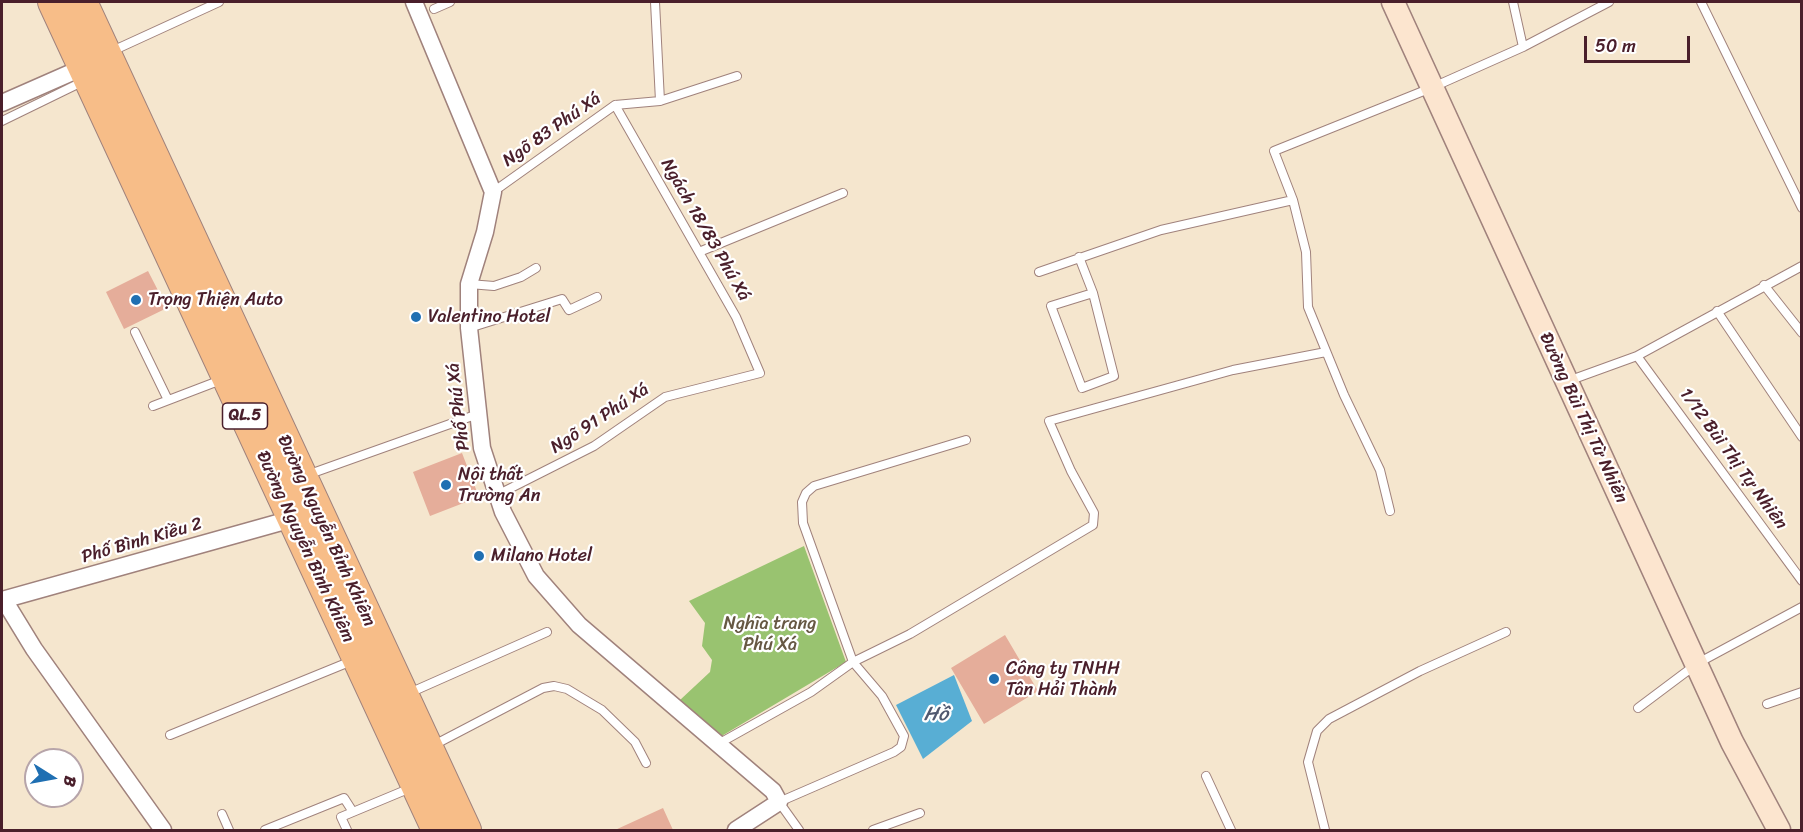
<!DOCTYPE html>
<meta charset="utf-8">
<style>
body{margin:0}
#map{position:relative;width:1803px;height:832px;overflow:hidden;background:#f5e6ce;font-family:Sriracha,sans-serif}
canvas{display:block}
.frame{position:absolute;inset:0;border:3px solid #4a1f2b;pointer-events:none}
.north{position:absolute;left:24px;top:748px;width:60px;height:60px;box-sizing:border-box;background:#fff;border:2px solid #b7a5aa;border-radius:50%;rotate:101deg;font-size:16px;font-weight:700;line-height:24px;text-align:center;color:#4a1f2b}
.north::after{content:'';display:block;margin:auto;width:21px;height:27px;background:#1f6fb2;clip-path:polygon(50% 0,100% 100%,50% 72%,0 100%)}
.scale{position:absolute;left:1584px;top:36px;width:106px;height:27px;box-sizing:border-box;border:3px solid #4a1f2b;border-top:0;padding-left:8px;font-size:18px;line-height:21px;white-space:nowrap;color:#4a1f2b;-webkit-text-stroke:4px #fff;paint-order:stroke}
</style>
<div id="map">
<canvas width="1803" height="832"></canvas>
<div class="frame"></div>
<div class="north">B</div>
<div class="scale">50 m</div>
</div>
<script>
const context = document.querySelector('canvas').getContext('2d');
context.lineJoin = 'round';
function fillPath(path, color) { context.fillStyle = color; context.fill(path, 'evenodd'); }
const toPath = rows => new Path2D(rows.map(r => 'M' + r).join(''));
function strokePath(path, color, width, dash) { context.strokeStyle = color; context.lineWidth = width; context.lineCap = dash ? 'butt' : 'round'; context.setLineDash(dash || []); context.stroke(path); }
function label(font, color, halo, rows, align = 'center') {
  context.font = font + ' Sriracha,sans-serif'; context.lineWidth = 4.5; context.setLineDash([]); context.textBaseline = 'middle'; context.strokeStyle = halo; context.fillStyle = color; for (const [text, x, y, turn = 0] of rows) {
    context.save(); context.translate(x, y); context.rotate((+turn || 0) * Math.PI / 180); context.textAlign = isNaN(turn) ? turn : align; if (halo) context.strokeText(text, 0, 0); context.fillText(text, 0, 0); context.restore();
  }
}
fillPath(toPath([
 [804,546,846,662,720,737,680,700,710,672,712,660,702,646,705,623,689,601]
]), '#99c370');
fillPath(toPath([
 [954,675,972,721,923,759,896,705]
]), '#58aed4');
fillPath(toPath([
 [148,271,167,308,124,329,106,292],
 [462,453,479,497,430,516,413,472],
 [1005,635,1038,691,984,724,951,668],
 [663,808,673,830,615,830]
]), '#e5ad9a');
const lane = toPath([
 [655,2,660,101],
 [1513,2,1523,47],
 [1701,2,1802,208],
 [434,9,450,2],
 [110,52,219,2],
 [2,121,84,81],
 [493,192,615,105,660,101,737,76],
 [699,252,843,193],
 [1079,257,1093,293,1114,376,1082,388,1051,306,1093,293],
 [1039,272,1161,230,1293,200],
 [469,284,494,286,521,277,536,268],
 [1764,285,1802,333],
 [1717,311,1802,437],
 [469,328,562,299,569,310,597,297],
 [135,332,168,400],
 [1637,356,1802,581],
 [1568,381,1637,356,1802,266],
 [153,406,221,380],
 [307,475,478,414],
 [497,495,594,446,665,397,760,373,736,317,615,105],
 [1390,511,1380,470,1344,395,1308,307,1306,252,1293,200,1274,151,1431,88,1523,47,1609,2],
 [407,694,547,632],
 [1767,704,1802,692],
 [1638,708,1698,663,1802,607],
 [170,735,354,660],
 [718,744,811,692,853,662,910,634,1093,525,1094,513,1071,471,1049,421,1233,370,1326,352],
 [432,746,543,688,554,686,567,689,602,710,635,742,646,763],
 [1206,776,1231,830],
 [222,814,229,830],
 [265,830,344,798,353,812,413,787],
 [347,830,341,817,353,812],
 [799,830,779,802,894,752,901,747,904,736,882,696,853,662,803,523,802,502,806,493,814,486,966,440],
 [873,830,920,813],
 [1325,830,1308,762,1317,731,1329,719,1420,671,1506,632]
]);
const street = toPath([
 [414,2,493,192,485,232,469,284,469,328,482,448,503,512,536,576,579,625,773,791,779,802,736,830],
 [2,103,84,67],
 [2,600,292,519],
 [4,600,34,649,163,830]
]);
const secondary = toPath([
 [1393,2,1732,742,1779,830]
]);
const highway = toPath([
 [53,2,437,830],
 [82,2,466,830]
]);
strokePath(lane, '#a0827c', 10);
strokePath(street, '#a0827c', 19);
strokePath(secondary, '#a0827c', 25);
strokePath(highway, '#a0827c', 32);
strokePath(lane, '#fff', 8);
strokePath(street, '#fff', 16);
strokePath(secondary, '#fce5cf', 22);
strokePath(highway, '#f7bd88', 30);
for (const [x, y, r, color] of [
 [136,300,6,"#1f6fb2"],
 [416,317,6,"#1f6fb2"],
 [446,485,6,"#1f6fb2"],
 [479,556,6,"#1f6fb2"],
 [994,679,6,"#1f6fb2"]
]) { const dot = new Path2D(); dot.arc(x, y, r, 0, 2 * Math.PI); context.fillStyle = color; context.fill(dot); strokePath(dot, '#fff', 2); }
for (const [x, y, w] of [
 [245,416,45]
]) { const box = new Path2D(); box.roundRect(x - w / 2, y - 13, w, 26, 4.5); context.fillStyle = '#fff'; context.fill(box); strokePath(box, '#4a1f2b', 1.5); }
label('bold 16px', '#4a1f2b', null, [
 ["QL.5",245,416]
]);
label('18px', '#4a1f2b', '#fff', [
 ["Ngõ 83 Phú Xá",552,130,-35],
 ["Ngách 18/83 Phú Xá",705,230,60],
 ["Phố Phú Xá",459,407,-97],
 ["Đường Bùi Thị Từ Nhiên",1583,418,65],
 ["Ngõ 91 Phú Xá",600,419,-33],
 ["1/12 Bùi Thị Tự Nhiên",1733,459,54],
 ["Đường Nguyễn Bỉnh Khiêm",326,531,65],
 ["Phố Bình Kiều 2",142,541,-16],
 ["Đường Nguyễn Bình Khiêm",305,547,65]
]);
label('18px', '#4a1f2b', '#fff', [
 ["Trọng Thiện Auto",148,300],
 ["Valentino Hotel",428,317],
 ["Nội thất",458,475],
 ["Trường An",458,496],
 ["Milano Hotel",491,556],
 ["Công ty TNHH",1006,669],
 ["Tân Hải Thành",1006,690]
], 'left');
label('18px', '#665843', '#fff', [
 ["Nghĩa trang",770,624],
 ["Phú Xá",770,645]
]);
label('italic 20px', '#50586f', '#fff', [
 ["Hồ",936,715]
]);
</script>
